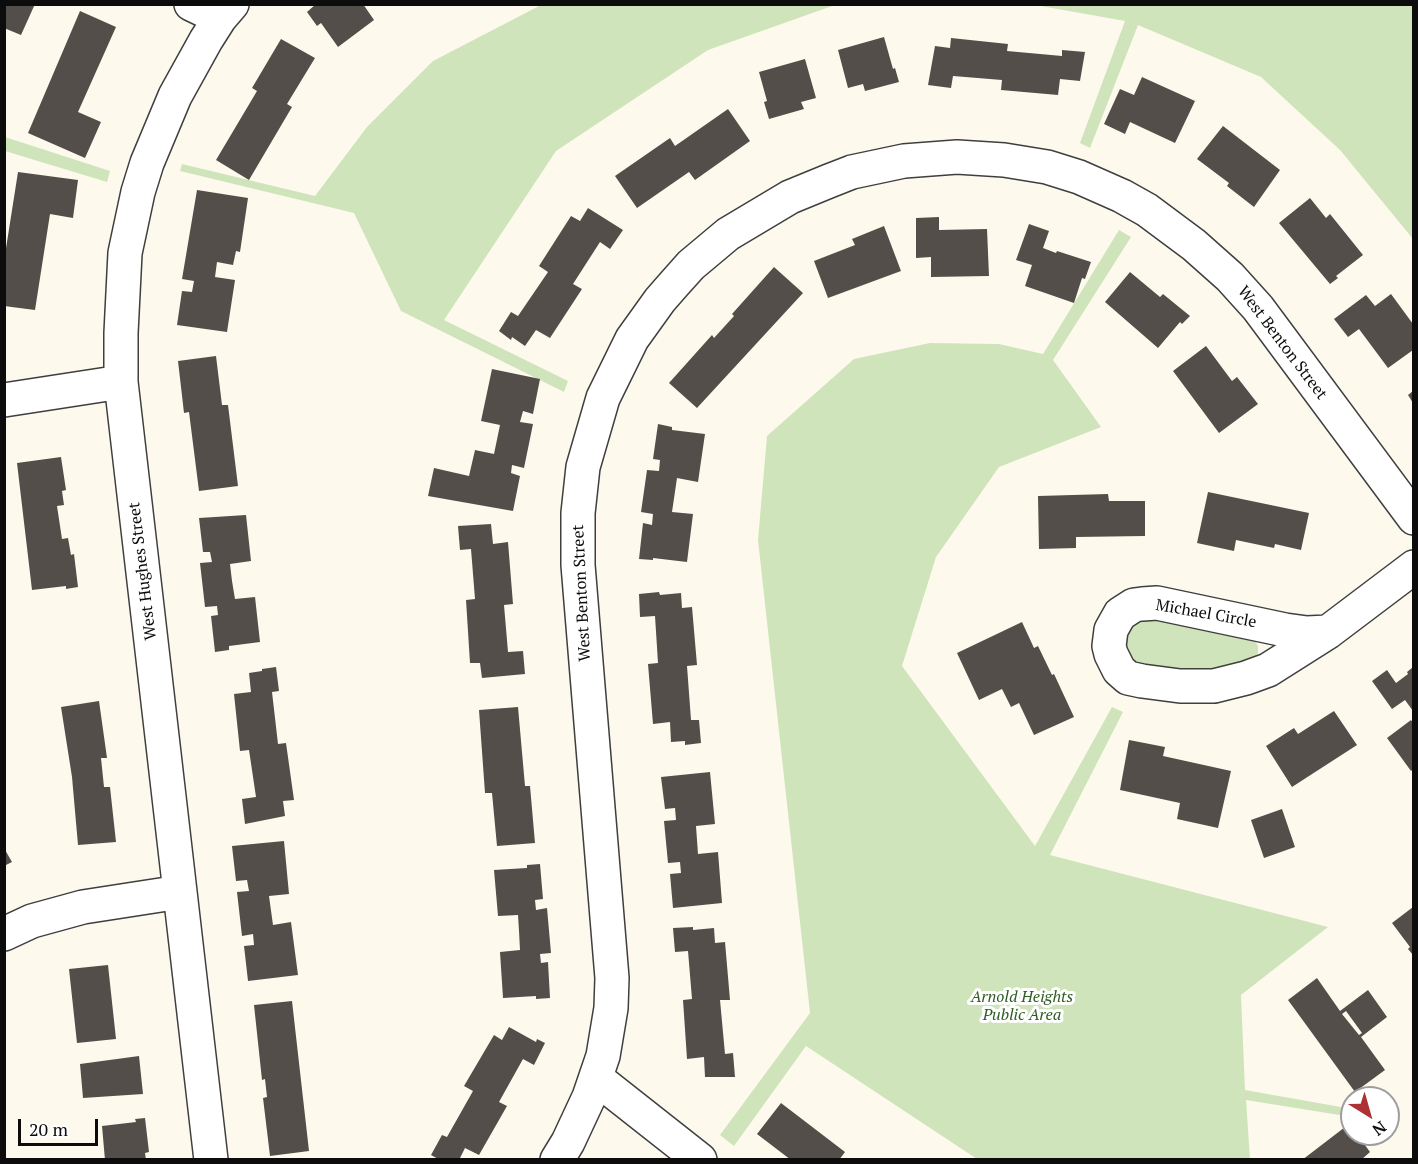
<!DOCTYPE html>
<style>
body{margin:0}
#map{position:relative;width:1418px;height:1164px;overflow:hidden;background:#fdfaed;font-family:"PT Serif",serif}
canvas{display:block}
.frame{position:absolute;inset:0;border:6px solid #0c0c0c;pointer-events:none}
.north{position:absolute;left:1340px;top:1086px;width:60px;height:60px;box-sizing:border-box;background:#fff;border:2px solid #9e9e9e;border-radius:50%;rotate:143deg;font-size:16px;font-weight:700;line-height:24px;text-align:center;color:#0c0c0c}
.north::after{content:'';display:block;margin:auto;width:21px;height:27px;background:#ae3235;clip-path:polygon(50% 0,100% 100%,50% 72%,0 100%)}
.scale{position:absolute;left:18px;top:1119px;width:80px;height:27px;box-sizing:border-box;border:3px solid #0c0c0c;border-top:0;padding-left:8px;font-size:18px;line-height:21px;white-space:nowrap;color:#0c0c0c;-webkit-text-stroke:4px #fff;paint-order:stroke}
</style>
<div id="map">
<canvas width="1418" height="1164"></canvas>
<div class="frame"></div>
<div class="north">N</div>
<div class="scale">20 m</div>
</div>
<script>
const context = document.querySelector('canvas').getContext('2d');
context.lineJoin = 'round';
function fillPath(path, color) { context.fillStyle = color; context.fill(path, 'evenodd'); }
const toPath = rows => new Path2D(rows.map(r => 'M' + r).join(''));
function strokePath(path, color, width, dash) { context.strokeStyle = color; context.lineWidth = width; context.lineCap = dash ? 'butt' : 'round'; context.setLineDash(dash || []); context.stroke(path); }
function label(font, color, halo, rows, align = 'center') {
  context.font = font + ' "PT Serif",serif'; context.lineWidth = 6; context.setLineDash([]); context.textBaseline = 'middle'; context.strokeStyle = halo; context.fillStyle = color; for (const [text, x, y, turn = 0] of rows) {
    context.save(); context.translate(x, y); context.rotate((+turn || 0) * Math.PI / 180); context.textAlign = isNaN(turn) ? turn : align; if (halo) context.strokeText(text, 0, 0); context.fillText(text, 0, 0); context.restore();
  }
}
fillPath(toPath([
 [541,5,835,5,708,50,556,151,444,320,568,381,564,392,401,311,354,213,180,171,182,164,315,196,367,127,433,61],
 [1035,5,1413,5,1413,239,1340,150,1261,77,1138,25,1090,148,1080,143,1125,21],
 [5,137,110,171,107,182,5,151],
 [1119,230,1131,237,1053,360,1101,427,999,467,936,557,902,666,1035,846,1112,707,1123,712,1050,855,1328,927,1241,995,1245,1090,1352,1109,1352,1117,1246,1100,1250,1159,977,1159,806,1046,734,1146,720,1135,810,1013,758,540,767,436,854,359,930,343,999,344,1043,354],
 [1148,616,1254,640,1258,646,1258,653,1253,660,1216,670,1159,671,1132,662,1123,643,1130,625]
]), '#cfe4ba');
fillPath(toPath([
 [4,4,35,4,21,35,4,28],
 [316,4,363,4,374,20,338,47,321,23,317,26,307,12],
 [80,11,116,27,78,112,101,122,85,158,28,133],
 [884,37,893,69,895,68,899,82,865,91,863,84,848,88,838,50],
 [951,38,1008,44,1007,51,1062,56,1062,50,1085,52,1080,81,1060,79,1058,95,1001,90,1002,80,953,76,951,88,928,85,935,46,950,48],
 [281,39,315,58,287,104,292,107,249,180,216,160,257,91,252,88],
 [805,59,816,98,801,102,804,109,769,119,764,102,767,101,759,72],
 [1142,77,1195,101,1175,143,1130,122,1125,134,1104,124,1120,89,1134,95],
 [728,109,750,141,695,180,689,172,637,208,615,176,670,138,675,146],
 [1223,126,1280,170,1254,207,1227,186,1229,183,1197,159],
 [18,172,78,180,73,218,50,214,35,310,4,306,4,261],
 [197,190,248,198,240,252,236,251,233,265,217,262,215,277,235,280,227,332,177,325,182,291,192,292,194,281,182,279],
 [1310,198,1326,218,1330,214,1363,255,1336,276,1338,278,1330,284,1279,223],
 [588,208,623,230,610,249,600,242,573,284,582,289,550,338,536,330,525,346,512,337,511,340,499,331,511,312,518,316,548,272,539,266,571,216,580,221],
 [939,217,939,230,987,229,989,276,931,277,931,257,916,258,916,218],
 [1029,224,1049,231,1043,248,1056,253,1057,251,1091,262,1085,279,1082,278,1074,303,1025,286,1032,265,1016,260],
 [884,226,901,271,828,298,814,261,855,245,852,239],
 [774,267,803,293,697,408,669,383,712,335,714,338,734,316,732,314],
 [1130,272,1160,297,1163,294,1190,316,1182,324,1180,322,1158,348,1105,302],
 [1391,294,1413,324,1413,350,1388,368,1359,329,1348,337,1334,319,1366,295,1375,306],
 [1206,346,1232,381,1237,377,1258,404,1219,433,1173,371],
 [216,356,222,405,228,405,238,486,199,491,189,412,184,413,178,361],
 [492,369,540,379,533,414,523,411,520,422,533,424,524,468,512,465,511,473,520,476,513,511,428,496,434,468,469,476,475,450,494,454,500,425,481,421],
 [1413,391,1413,403,1408,395],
 [658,424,672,427,672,430,705,434,698,482,677,478,672,512,693,514,687,562,653,558,653,560,639,559,643,523,652,525,653,514,641,512,647,470,659,471,660,460,653,459],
 [61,457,66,490,62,491,64,505,57,506,62,539,68,538,71,555,74,554,78,587,66,589,66,586,32,590,17,463],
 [1208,492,1309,513,1301,550,1275,544,1274,548,1236,540,1234,551,1197,543],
 [1108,494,1109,501,1145,501,1145,536,1076,537,1076,548,1039,549,1038,496],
 [246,515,251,561,230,564,232,581,235,599,255,597,260,642,229,646,229,650,215,652,211,616,218,615,217,606,205,607,200,563,212,562,210,552,203,552,199,518],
 [491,524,493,544,508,542,513,604,504,605,508,652,523,651,525,674,482,678,480,663,470,663,466,600,475,599,471,549,460,550,458,526],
 [659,592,660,595,681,593,682,608,692,607,697,665,687,666,691,720,699,720,701,743,685,745,685,741,671,742,670,722,653,724,648,664,658,663,655,616,640,617,639,594],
 [1022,622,1034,648,1038,646,1052,675,1054,674,1074,717,1034,735,1019,703,1011,707,1002,689,979,700,957,653],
 [276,667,279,691,272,692,278,744,286,743,294,800,283,801,285,816,245,824,242,799,256,797,249,750,240,751,234,694,251,692,249,673,262,671,262,669],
 [1413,667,1413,711,1405,700,1392,709,1372,681,1387,670,1396,683,1408,674,1407,672],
 [99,701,107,758,101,758,104,787,110,787,116,842,78,845,72,777,61,707],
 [518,707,525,786,530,786,535,843,497,846,492,793,485,793,479,710],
 [1334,711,1357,745,1292,787,1266,746,1294,728,1298,734],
 [1411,720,1413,723,1413,769,1411,771,1387,738],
 [1129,740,1165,747,1163,756,1231,771,1218,828,1177,819,1180,803,1120,790],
 [710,772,715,824,696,826,698,854,718,852,722,903,673,908,670,874,681,873,680,862,668,863,664,821,676,820,675,808,665,809,661,777],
 [1282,809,1295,847,1264,858,1251,820],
 [284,841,289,894,269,896,273,925,291,922,298,975,248,981,244,946,254,945,253,934,242,936,237,892,249,891,247,880,236,881,232,846],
 [4,848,12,862,4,866],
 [540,864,543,899,535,900,536,910,547,908,551,953,540,954,541,963,548,962,550,998,536,999,536,996,503,998,500,952,520,950,519,931,518,915,498,916,494,870,527,868,527,865],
 [1413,907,1413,955,1408,949,1410,947,1392,923],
 [693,927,693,930,714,928,715,943,725,942,730,1000,720,1000,725,1054,733,1053,735,1077,705,1077,704,1057,687,1059,683,1000,692,999,688,951,675,952,673,928],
 [108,965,116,1039,77,1043,69,969],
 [1317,978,1340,1011,1368,990,1387,1017,1361,1037,1385,1070,1355,1092,1288,1000],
 [1346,1011,1362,1033,1359,1035,1342,1014],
 [292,1001,309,1151,270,1156,263,1098,267,1097,265,1079,262,1080,254,1005],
 [509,1027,536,1042,537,1039,545,1043,534,1065,523,1059,499,1102,507,1106,479,1155,465,1148,459,1160,443,1158,440,1160,431,1155,442,1135,447,1137,473,1091,464,1086,494,1035,502,1040],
 [139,1056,143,1094,83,1098,80,1064],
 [781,1103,845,1152,839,1160,791,1160,757,1134],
 [145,1118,149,1152,145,1153,146,1160,105,1160,102,1126,136,1122,135,1119],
 [1349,1124,1352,1128,1352,1134,1357,1134,1370,1152,1361,1160,1302,1160]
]), '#534e49');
const minor = toPath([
 [191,4,220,18],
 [4,400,121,382],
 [1328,632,1307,633,1285,630,1157,603,1142,604,1134,605,1120,614,1111,630,1109,646,1111,654,1119,670,1128,678,1142,681,1180,686,1214,686,1246,678,1268,670,1328,632,1414,567],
 [4,934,32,921,83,907,180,892],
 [596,1078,700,1160],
 [211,1160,121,382,121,333,125,253,138,192,147,163,175,96,206,40,220,18,232,4],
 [557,1160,568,1142,589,1097,603,1056,611,1008,612,978,578,565,578,513,583,467,603,398,632,339,660,300,674,284,691,265,728,234,790,197,829,181,852,172,904,161,957,157,1004,160,1047,167,1079,177,1122,196,1147,210,1194,245,1230,277,1258,308,1414,518]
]);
strokePath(minor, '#3f3f3f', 36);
strokePath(minor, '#fff', 33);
label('16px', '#0c0c0c', '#fff', [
 ["West Benton Street",1282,343,53],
 ["West Hughes Street",143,571,-97],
 ["West Benton Street",582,593,-93],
 ["Michael Circle",1206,614,10]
]);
label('italic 16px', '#2e5d23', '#fff', [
 ["Arnold Heights",1022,997],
 ["Public Area",1022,1015]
]);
</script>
